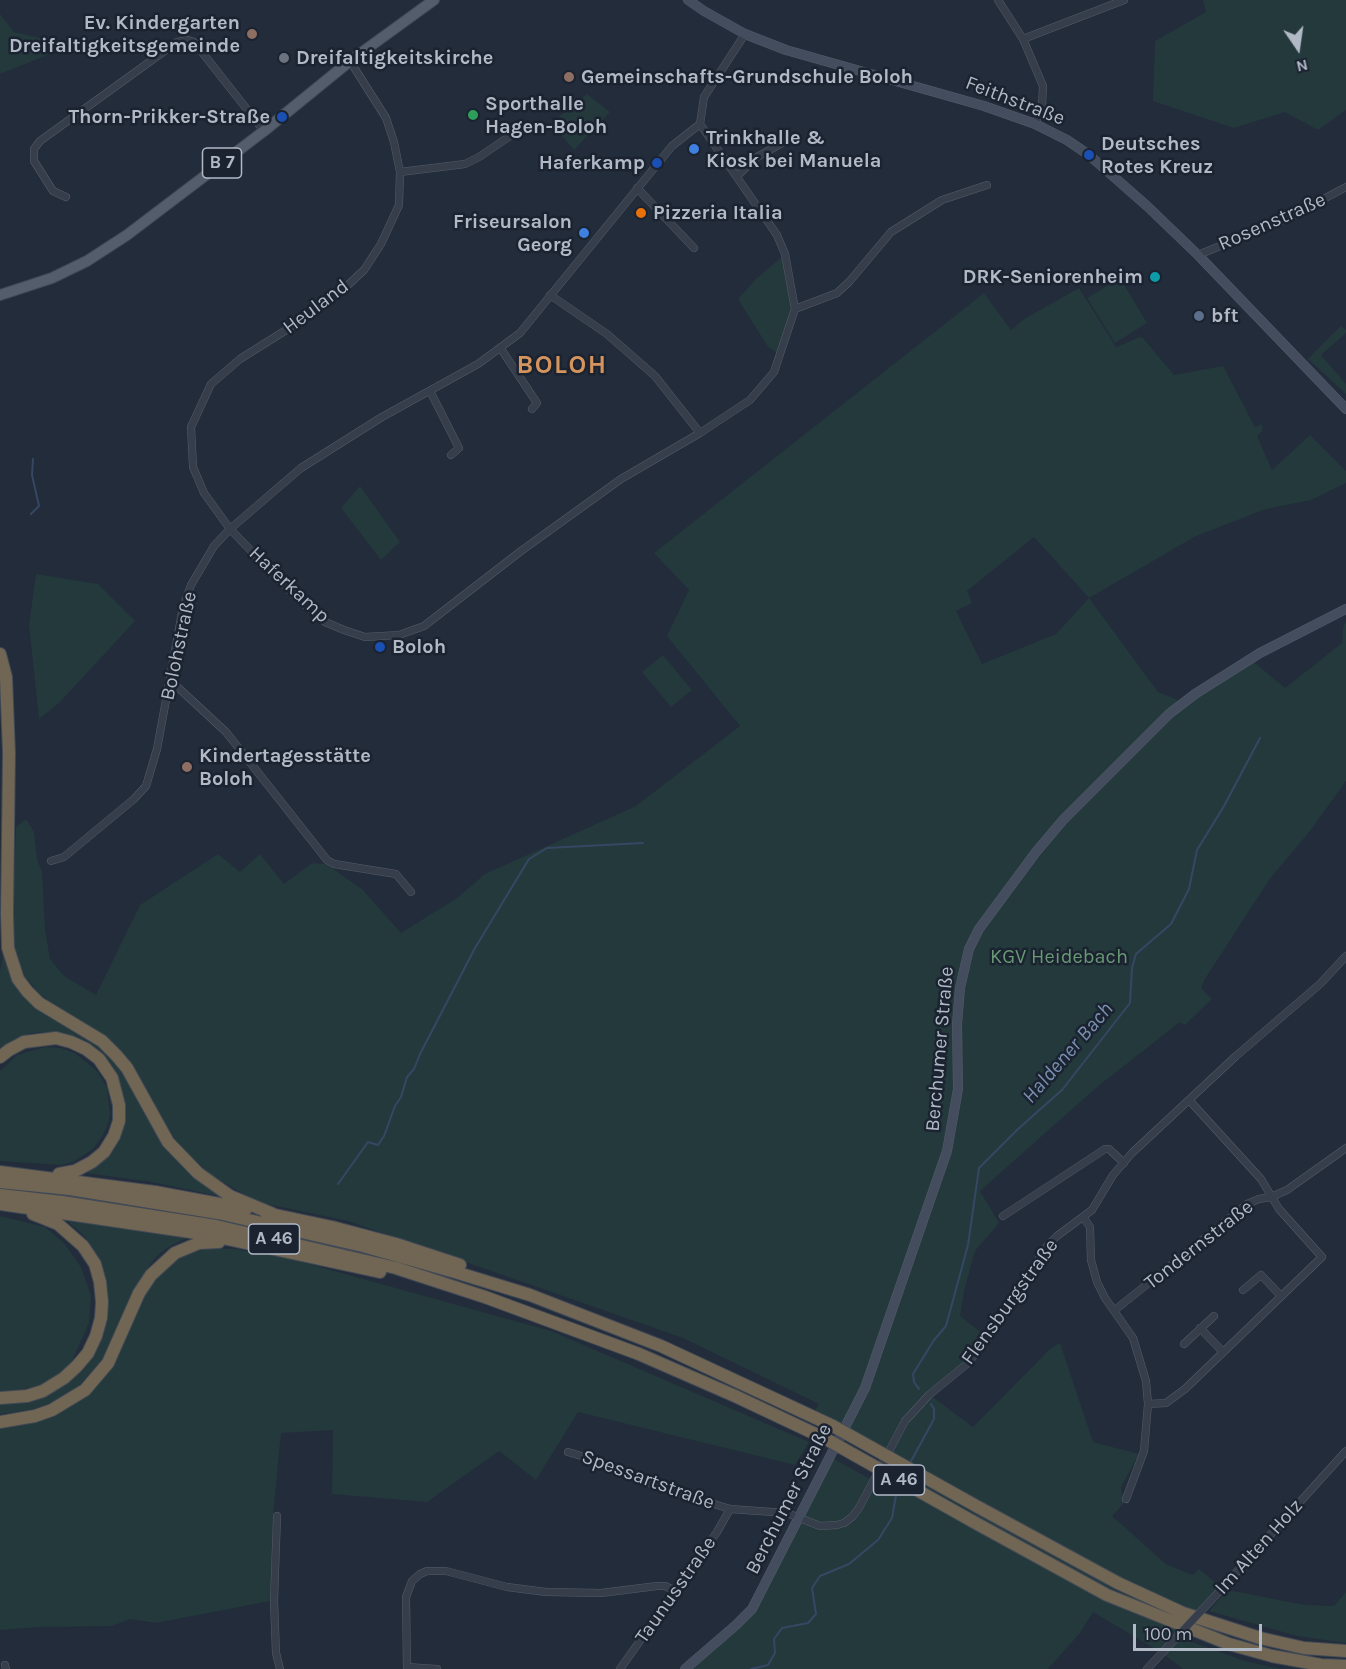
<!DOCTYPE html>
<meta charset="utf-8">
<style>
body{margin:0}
#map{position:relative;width:1346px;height:1669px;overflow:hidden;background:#222c3b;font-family:Karla,sans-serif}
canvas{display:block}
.north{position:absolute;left:1268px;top:18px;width:60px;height:60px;-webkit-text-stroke:4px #1b2330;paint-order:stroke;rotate:167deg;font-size:16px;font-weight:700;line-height:24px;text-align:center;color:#b1b9c7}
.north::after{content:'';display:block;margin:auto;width:21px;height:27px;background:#b1b9c7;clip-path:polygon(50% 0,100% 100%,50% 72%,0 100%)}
.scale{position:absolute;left:1133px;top:1624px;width:129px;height:27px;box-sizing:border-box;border:3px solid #b1b9c7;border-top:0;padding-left:8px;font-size:18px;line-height:21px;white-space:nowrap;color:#b1b9c7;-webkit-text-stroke:4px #1b2330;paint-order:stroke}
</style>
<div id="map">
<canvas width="1346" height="1669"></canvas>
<div class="north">N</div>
<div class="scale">100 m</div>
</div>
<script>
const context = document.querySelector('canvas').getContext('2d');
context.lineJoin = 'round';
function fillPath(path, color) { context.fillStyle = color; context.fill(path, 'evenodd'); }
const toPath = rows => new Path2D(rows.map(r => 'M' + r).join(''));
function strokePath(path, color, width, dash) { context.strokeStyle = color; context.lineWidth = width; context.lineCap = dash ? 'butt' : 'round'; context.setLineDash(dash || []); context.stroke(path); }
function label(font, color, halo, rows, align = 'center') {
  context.font = font + ' Karla,sans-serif'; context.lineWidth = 5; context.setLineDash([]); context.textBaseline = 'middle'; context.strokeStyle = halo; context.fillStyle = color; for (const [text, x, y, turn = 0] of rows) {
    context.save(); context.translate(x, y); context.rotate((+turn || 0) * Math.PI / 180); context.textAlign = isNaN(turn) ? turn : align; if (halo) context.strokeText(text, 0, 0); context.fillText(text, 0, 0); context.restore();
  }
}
fillPath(toPath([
 [1203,0,1346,0,1346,110,1318,130,1285,112,1234,128,1153,101,1155,41,1206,12],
 [0,14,14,32,45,39,50,54,0,74],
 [587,94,610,112,574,150,551,123],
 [785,254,795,309,781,355,768,347,738,299,756,279],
 [1120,278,1147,323,1115,343,1087,298],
 [1079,288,1116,347,1140,337,1143,338,1174,375,1223,366,1255,427,1262,424,1262,431,1257,436,1272,470,1310,435,1346,471,1346,483,1311,500,1266,509,1196,536,1089,598,1158,692,1188,704,1254,662,1285,688,1342,643,1343,627,1346,621,1346,781,1310,831,1269,880,1205,979,1201,988,1212,999,1185,1025,1180,1022,1097,1087,980,1191,999,1223,975,1251,964,1291,960,1316,988,1338,968,1363,930,1395,973,1427,1050,1349,1060,1343,1093,1442,1139,1454,1121,1487,1124,1503,1112,1516,1167,1565,1193,1575,1199,1569,1225,1590,1181,1638,1245,1661,1280,1669,1183,1669,1162,1653,1093,1612,1080,1633,1048,1669,685,1669,745,1617,830,1457,874,1481,887,1456,812,1416,819,1404,683,1338,348,1221,257,1202,213,1176,188,1154,174,1139,155,1109,135,1072,38,992,25,976,19,963,14,947,12,923,16,827,26,819,34,832,37,859,42,872,45,930,50,959,64,976,96,995,140,905,218,854,240,872,260,854,284,884,312,863,326,864,363,890,401,933,457,898,485,874,636,806,740,726,667,636,689,590,654,553,984,293,1011,330,1024,319],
 [1034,537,1089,598,1056,634,982,664,956,611,972,603,967,591],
 [1341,326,1346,330,1346,333,1321,355,1346,384,1346,394,1308,359],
 [360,486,400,542,381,560,341,508],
 [36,574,98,584,135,621,59,703,39,719,29,625],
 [663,655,692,690,671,707,642,672],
 [4,948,31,1002,52,1018,94,1042,103,1051,120,1069,137,1098,223,1197,152,1182,86,1173,93,1168,124,1110,123,1097,116,1075,98,1050,76,1037,64,1034,45,1032,32,1033,13,1040,0,1049,0,972],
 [45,1047,61,1048,75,1053,98,1072,107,1088,110,1114,108,1124,102,1137,93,1149,73,1162,61,1165,0,1161,0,1071,17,1055],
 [60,1215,189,1237,168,1247,158,1255,149,1266,129,1299,103,1358,78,1387,55,1401,34,1409,0,1414,0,1403,44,1396,61,1387,75,1376,97,1348,104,1331,107,1290,97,1257,89,1242,79,1231],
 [0,1216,45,1227,64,1243,81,1267,91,1296,89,1323,72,1361,62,1373,51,1380,41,1385,14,1391,0,1391],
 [208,1248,235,1249,291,1259,551,1331,809,1442,795,1465,578,1412,536,1480,499,1451,427,1502,332,1494,333,1430,281,1433,273,1515,270,1601,156,1623,130,1619,112,1626,39,1627,0,1630,0,1427,57,1414,75,1404,96,1386,111,1367,148,1289,157,1276,166,1267,183,1256],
 [1228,1590,1305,1605,1334,1606,1346,1592,1346,1643,1297,1636,1209,1611]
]), '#24393c');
strokePath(toPath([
 [31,514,39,506,32,475,33,459],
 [338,1184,368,1142,378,1145,384,1136,395,1106,401,1097,407,1077,414,1069,420,1054,475,948,529,859,547,848,643,843],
 [919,1389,914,1382,913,1374,934,1340,946,1326,968,1245,979,1168,1018,1129,1062,1090,1130,1003,1132,968,1136,954,1171,924,1189,889,1197,850,1224,806,1260,738],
 [910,1463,934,1419,934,1409,931,1404],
 [751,1669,768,1665,775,1653,774,1639,782,1628,808,1623,816,1614,812,1588,820,1576,849,1564,878,1540,892,1518,896,1495,901,1484]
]), '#354763', 2);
const minor = toPath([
 [998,0,1023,39,1043,86,1042,106,1035,124],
 [1023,39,1124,0],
 [350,61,386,118,394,142,400,172,399,205,381,244,364,270,348,285,291,327,240,359,211,384,191,427,193,467,204,493,230,529,295,596,325,622,344,630,365,637,399,635,424,626,521,551,621,479,700,433,750,400,774,372,795,309,785,254,777,235,700,124],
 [400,172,465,164,479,157,516,132],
 [737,176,757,157,791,138],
 [637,188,694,248],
 [66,197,53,191,34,161,34,149,40,141,177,42,188,40,194,42,264,131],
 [1198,255,1286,219,1346,187],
 [550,295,607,334,655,376,700,433],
 [795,309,837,293,849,282,891,232,942,200,987,185],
 [501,349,537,403,532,409],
 [430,391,459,448,451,455],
 [171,681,226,732,327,860,334,864,396,874,411,892],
 [51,861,64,857,134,799,146,786,157,749,183,607,191,585,214,546,230,529,301,468,382,417,478,364,520,333,672,146,700,124,704,97,745,34],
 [1003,1216,1105,1149,1109,1149,1124,1163],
 [1083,1217,1090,1227,1091,1260,1097,1282,1105,1298,1133,1338,1146,1381,1148,1404,1144,1451,1126,1499],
 [1243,1290,1261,1275,1281,1296],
 [1115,1310,1247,1204,1259,1199,1271,1197,1287,1190,1346,1148],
 [1200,1328,1223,1352],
 [1184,1344,1214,1316],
 [1148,1404,1166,1403,1185,1389,1322,1257,1279,1209,1261,1179,1189,1100],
 [568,1452,591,1459,637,1479,676,1492,730,1509,787,1513,820,1526,837,1525,844,1523,852,1517,859,1508,905,1421,929,1395,968,1363,988,1338,1047,1246,1057,1236,1092,1210,1113,1175,1132,1153,1236,1056,1320,984,1346,956],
 [277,1516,274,1601,276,1653,280,1669],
 [1216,1595,1346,1451],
 [5,1665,6,1669],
 [407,1667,437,1669],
 [407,1669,406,1597,412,1581,420,1574,427,1571,446,1571,507,1587,546,1592,601,1593,657,1586,665,1586,676,1591],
 [620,1669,717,1532,730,1509],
 [1147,1669,1162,1653]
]);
const secondary = toPath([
 [688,0,704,11,745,34,786,50,984,106,1035,124,1067,140,1089,155,1147,206,1198,255,1346,409],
 [685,1669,736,1625,752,1609,865,1388,947,1151,958,1089,957,1024,960,988,969,949,979,929,1036,852,1063,820,1169,714,1195,694,1260,653,1346,609]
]);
const primary = toPath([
 [0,295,52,278,87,261,127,235,264,131,350,61,434,0]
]);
const motorway = toPath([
 [0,654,6,677,9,753,7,914,8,948,18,979,27,991,39,1003,102,1041,116,1055,127,1068,168,1142,198,1173,230,1196,273,1214],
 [0,1057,9,1050,24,1042,56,1038,71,1042,86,1049,99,1059,112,1078,119,1105,119,1121,114,1136,104,1152,92,1162,75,1171,59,1174],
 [0,1172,155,1192,246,1209],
 [0,1182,70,1189,218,1213,363,1246,455,1272,530,1295,661,1346,833,1426],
 [0,1195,62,1202,216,1226,396,1268,485,1297,639,1354,735,1396,826,1439],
 [0,1204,204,1234,380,1272],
 [266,1213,332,1227,396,1244,460,1265],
 [0,1398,27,1396,43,1391,64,1378,77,1366,88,1353,96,1336,101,1318,102,1302,100,1282,95,1264,83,1246,58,1224,33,1214],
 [0,1422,35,1416,52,1410,85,1390,108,1363,139,1293,151,1275,175,1253,199,1243,219,1242],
 [978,1507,1118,1583,1183,1613,1260,1638,1304,1648,1346,1651],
 [972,1521,1107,1595,1229,1644,1272,1656,1321,1665,1346,1666]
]);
strokePath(minor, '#545c69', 8);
strokePath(secondary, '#545c69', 10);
strokePath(primary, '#3f4754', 12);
strokePath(motorway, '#414956', 14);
strokePath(minor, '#363e4b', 7);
strokePath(secondary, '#444d5e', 9);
strokePath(primary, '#545d6c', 10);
strokePath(motorway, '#716653', 12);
const minorBridge = toPath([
 [1162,1653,1216,1595]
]);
const motorwayBridge = toPath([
 [833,1426,978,1507],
 [826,1439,972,1521]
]);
strokePath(minorBridge, '#545c69', 8, []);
strokePath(motorwayBridge, '#414956', 14, []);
strokePath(minorBridge, '#363e4b', 7);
strokePath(motorwayBridge, '#716653', 12);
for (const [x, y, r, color] of [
 [252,34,6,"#8d6e63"],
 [284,58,6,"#6b7280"],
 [569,77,6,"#8d6e63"],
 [473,115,6,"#2e9e5b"],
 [282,117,6,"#1a4fb4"],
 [694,149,6,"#3f7fe0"],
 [1089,155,6,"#1a4fb4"],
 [657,163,6,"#1a4fb4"],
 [641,213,6,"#e8710a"],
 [584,233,6,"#3f7fe0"],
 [1155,277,6,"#0f9aa8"],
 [1199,316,6,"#5c6f8a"],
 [380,647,6,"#1a4fb4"],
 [187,767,6,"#8d6e63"]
]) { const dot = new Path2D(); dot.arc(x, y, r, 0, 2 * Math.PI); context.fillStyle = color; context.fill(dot); strokePath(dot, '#1b2330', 2); }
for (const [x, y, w] of [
 [222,163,39],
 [274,1239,51],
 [899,1480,51]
]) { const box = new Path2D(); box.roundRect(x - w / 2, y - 15, w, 30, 4.5); context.fillStyle = '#1b2330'; context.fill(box); strokePath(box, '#b1b9c7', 1.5); }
label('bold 18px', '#b1b9c7', null, [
 ["B 7",222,163],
 ["A 46",274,1239],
 ["A 46",899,1480]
]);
label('bold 20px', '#b1b9c7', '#1b2330', [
 ["Ev. Kindergarten",240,23,"right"],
 ["Dreifaltigkeitsgemeinde",240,46,"right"],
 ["Dreifaltigkeitskirche",296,58],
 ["Gemeinschafts-Grundschule Boloh",581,77],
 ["Sporthalle",485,104],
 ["Hagen-Boloh",485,127],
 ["Thorn-Prikker-Straße",270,117,"right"],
 ["Trinkhalle &",706,138],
 ["Kiosk bei Manuela",706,161],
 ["Deutsches",1101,144],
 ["Rotes Kreuz",1101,167],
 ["Haferkamp",645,163,"right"],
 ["Pizzeria Italia",653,213],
 ["Friseursalon",572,222,"right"],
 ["Georg",572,245,"right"],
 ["DRK-Seniorenheim",1143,277,"right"],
 ["bft",1211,316],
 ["Boloh",392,647],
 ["Kindertagesstätte",199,756],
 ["Boloh",199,779]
], 'left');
label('20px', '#b1b9c7', '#1b2330', [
 ["Feithstraße",1015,101,21],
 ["Rosenstraße",1272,222,-24],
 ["Heuland",316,307,-37],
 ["Haferkamp",289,585,43],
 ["Bolohstraße",179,646,-78],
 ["Berchumer Straße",940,1049,-85],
 ["Tondernstraße",1199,1245,-38],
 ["Flensburgstraße",1010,1302,-54],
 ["Spessartstraße",648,1480,20],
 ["Berchumer Straße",789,1499,-63],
 ["Im Alten Holz",1259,1547,-48],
 ["Taunusstraße",676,1590,-55]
]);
label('20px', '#689974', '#1b2330', [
 ["KGV Heidebach",1059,957]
]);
label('italic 21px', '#788fb0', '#1b2330', [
 ["Haldener Bach",1068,1053,-49]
]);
context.letterSpacing = '1.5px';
label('bold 26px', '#d5945e', '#1b2330', [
 ["BOLOH",562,366]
]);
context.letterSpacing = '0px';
</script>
